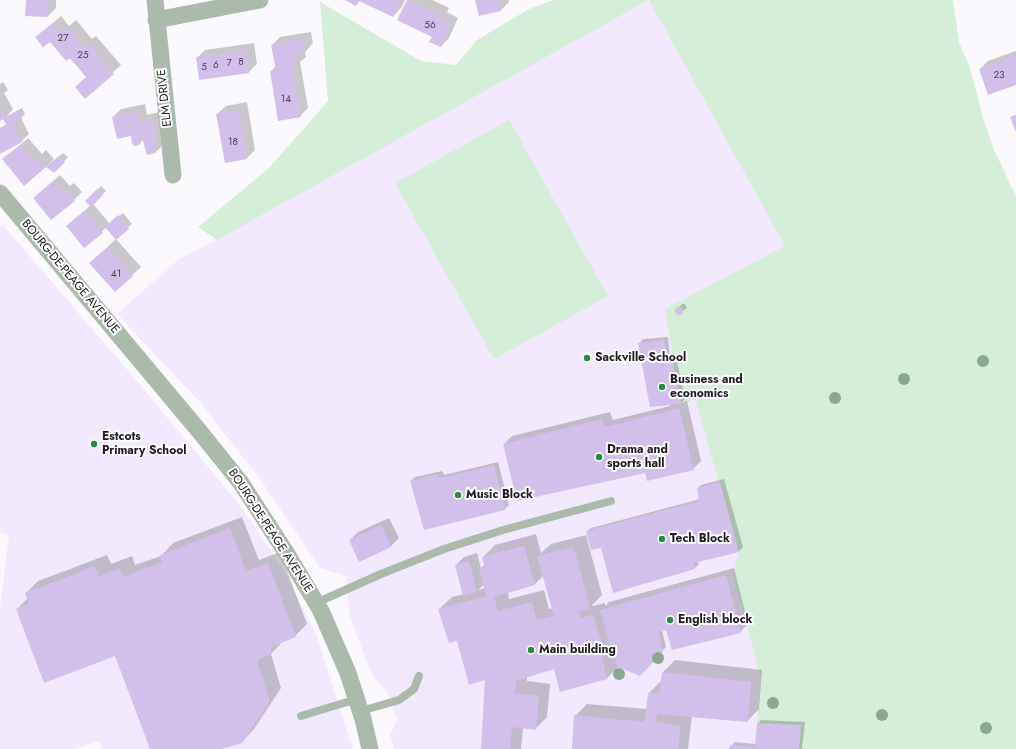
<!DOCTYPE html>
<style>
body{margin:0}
canvas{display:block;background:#fbf9fe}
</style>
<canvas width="1016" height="749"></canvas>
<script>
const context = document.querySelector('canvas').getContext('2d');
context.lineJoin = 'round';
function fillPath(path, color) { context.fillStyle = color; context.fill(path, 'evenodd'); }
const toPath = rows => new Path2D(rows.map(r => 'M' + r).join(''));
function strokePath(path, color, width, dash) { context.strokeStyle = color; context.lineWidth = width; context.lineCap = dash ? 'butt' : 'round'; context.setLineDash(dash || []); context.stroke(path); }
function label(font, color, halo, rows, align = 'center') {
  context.font = font + ' Jost,sans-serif'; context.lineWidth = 4; context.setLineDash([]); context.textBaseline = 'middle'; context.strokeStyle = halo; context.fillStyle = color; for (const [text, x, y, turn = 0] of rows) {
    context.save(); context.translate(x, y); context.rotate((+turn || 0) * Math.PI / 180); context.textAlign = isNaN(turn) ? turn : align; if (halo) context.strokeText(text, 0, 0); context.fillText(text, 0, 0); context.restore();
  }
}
fillPath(toPath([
 [649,0,928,0,1016,749,394,749,390,735,397,720,387,691,373,677,350,618,346,576,320,568,260,479,200,402,117,314,179,259,217,240],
 [3,225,136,380,242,508,282,567,316,634,353,749,102,749,99,741,75,749,0,749,0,608,9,535,0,532,0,227]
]), '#f2e9fe');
fillPath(toPath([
 [554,0,953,0,959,42,970,68,983,118,994,150,1016,196,1016,749,799,749,801,726,757,723,761,679,733,573,739,552,695,399,681,404,665,309,785,246,649,0,217,240,198,227,269,168,328,101,320,2,421,61,456,65,477,40,529,9],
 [509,120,608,296,494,359,395,183]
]), '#d5eed7');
fillPath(toPath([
 [27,0,56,0,56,8,48,16],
 [347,0,405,0,401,8,393,16,360,0,356,5],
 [408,0,432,0,449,8,447,12,458,18,449,38,441,46,433,36,399,20],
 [476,0,509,0,509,2,501,10,480,15],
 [61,16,69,26,76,20,92,39,96,36,121,65,86,97,87,77,45,30],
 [311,32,313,43,305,52,306,57,300,62,308,108,300,116,271,71,276,66,272,45,280,37],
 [254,43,257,64,249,72,200,79,197,58,205,50],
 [1016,51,1016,84,980,69,988,61],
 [3,82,8,90,4,93,13,109,6,117,0,120,0,84],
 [247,102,255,150,247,158,226,162,217,114,226,106],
 [145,104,147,115,159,112,164,144,156,152,147,154,144,139,138,145,131,135,113,117,121,109],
 [22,108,25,114,21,118,29,134,21,142,0,153,0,128,7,124,4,119,7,116],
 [28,138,42,154,46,150,54,159,47,166,48,167,63,153,68,157,54,172,46,166,25,185,12,152],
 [60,175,70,186,74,183,82,192,74,200,34,198],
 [101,186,106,191,93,204,110,224,123,213,132,224,116,238,107,227,84,246,67,226,91,205,86,201],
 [116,239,141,267,115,291,90,263],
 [682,304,685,304,687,308,678,314,677,313,676,310],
 [668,337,670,358,676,357,685,399,681,403,687,401,701,461,693,469,645,471,504,444,512,436,610,412,613,420,670,406,640,343,643,339],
 [498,462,509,505,505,509,425,529,411,481,415,477,442,471,444,475],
 [724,479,743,547,739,551,698,561,699,564,695,568,614,591,602,547,587,531,591,528,700,499,698,488,701,485],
 [242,517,259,560,280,552,307,624,295,636,283,641,271,654,281,688,254,729,242,742,219,749,151,749,115,655,17,609,28,598,26,593,38,581,107,555,111,564,132,556,135,565,161,556,173,543],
 [389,518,399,538,391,546,360,561,350,540,358,532],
 [536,534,541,553,551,544,586,535,602,595,592,605,593,606,605,603,605,606,609,602,734,568,748,624,740,632,667,629,662,630,666,647,640,674,619,666,607,678,561,691,555,668,527,676,527,681,550,684,547,717,535,729,523,727,521,749,482,749,486,679,458,640,439,609,452,597,464,594,456,565,464,557,477,553,481,568,485,564,483,557,495,545],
 [544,575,553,608,549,609,544,590,509,599,508,592,535,584],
 [484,584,485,588,478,590],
 [675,660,762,670,759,709,747,721,692,716,688,749,573,749,575,716,587,704,647,709,649,693,661,681,663,672],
 [761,720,805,722,802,749,730,749,731,746,735,742,756,744,758,724]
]), '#0003');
fillPath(toPath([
 [26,0,49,0,48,17,25,16],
 [345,0,401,0,393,17,359,1,356,6],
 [407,0,441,16,439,20,451,26,441,47,429,42,432,37,397,20],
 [475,0,499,0,501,11,479,16],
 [53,23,61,33,67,27,83,47,87,43,114,74,85,99,75,87,86,77,70,58,66,61,50,42,43,47,35,37],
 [303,39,306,52,296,53,298,66,292,67,301,117,278,121,270,71,276,70,271,45],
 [246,50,249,73,199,80,196,57],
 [1016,56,1016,85,988,95,979,69],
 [0,107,6,118,18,111,22,119,12,124,22,142,0,154,0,130,7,126,3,119,0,121],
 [239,110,247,159,225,163,216,114],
 [137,112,139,122,152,120,156,142,154,142,156,153,147,155,141,134,139,134,141,143,139,145,135,146,132,144,131,136,117,139,112,117],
 [1016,115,1016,132,1010,117],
 [20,145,34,161,38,158,46,167,24,186,2,159],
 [59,156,65,162,54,173,46,167],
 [52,182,62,194,66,190,75,201,51,220,33,198],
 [97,189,103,195,91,207,85,201],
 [84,211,103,233,84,248,66,226],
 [118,215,129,229,116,240,105,227],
 [108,247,133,276,115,292,89,263],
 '675 311a4 4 0 1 1 8 0a4 4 0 1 1-8 0Z',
 [664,340,667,361,672,360,681,404,650,407,638,343],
 [679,408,694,470,647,481,645,473,517,501,503,444,602,419,605,427],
 [494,465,505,510,424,530,410,481,438,474,440,478],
 [720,482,739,552,694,563,695,569,613,593,601,548,591,550,586,531,699,501,697,488],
 [381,525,391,547,359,562,349,540],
 [230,528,246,571,268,563,296,637,271,647,271,654,257,661,270,701,242,743,222,749,150,749,115,656,44,683,16,609,29,604,25,593,95,566,99,576,120,568,123,577,162,562,160,555],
 [524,546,535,585,494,597,498,611,532,602,537,620,554,616,537,556,574,547,590,608,579,612,581,618,593,615,606,656,602,657,607,679,560,692,554,669,516,681,515,693,539,696,536,730,512,727,510,749,481,749,485,680,469,685,457,641,449,643,438,609,486,596,479,569,485,567,482,557],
 [469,561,477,592,463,596,455,565],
 [726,575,741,633,672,650,666,630,658,632,663,652,640,676,618,667,609,643,600,610],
 [662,672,751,682,748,722,657,714,656,722,681,726,678,749,572,749,574,715,645,722,648,693,660,693],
 [757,723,801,725,799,749,729,749,730,745,755,747]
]), '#d2bfeb');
strokePath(toPath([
 [316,603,381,574,444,549,503,530,611,501],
 [361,711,399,700,414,689,419,676],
 [301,716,357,699]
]), '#aabaab', 8);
strokePath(toPath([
 [155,0,173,175],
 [156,20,260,0],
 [0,193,200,432,241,483,287,554,321,611,348,673,363,719,370,749]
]), '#aabaab', 17);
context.fillStyle = '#8aa891';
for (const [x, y] of [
 [983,361],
 [904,379],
 [835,398],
 [658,658],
 [619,674],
 [773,703],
 [882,715],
 [986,728]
]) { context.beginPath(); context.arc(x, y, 6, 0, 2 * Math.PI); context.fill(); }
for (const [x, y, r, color] of [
 [587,358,4,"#2b8c40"],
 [662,387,4,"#2b8c40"],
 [94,444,4,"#2b8c40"],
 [599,457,4,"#2b8c40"],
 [458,495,4,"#2b8c40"],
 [662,539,4,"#2b8c40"],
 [670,620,4,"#2b8c40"],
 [531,650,4,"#2b8c40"]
]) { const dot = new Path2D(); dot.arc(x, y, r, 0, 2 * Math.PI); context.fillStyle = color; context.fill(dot); strokePath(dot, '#fff', 1.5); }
label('10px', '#4b4355', null, [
 ["56",430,26],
 ["27",63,39],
 ["25",83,56],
 ["8",241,63],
 ["7",229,64],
 ["6",216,66],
 ["5",204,68],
 ["23",999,76],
 ["14",286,100],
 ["18",233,143],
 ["41",116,275]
]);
label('12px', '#1e1a23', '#fff', [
 ["ELM DRIVE",165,98,-96],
 ["BOURG-DE-PEAGE AVENUE",70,277,50],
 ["BOURG-DE-PEAGE AVENUE",270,531,57]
]);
label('bold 12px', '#1e1a23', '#fff', [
 ["Sackville School",595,358],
 ["Business and",670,380],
 ["economics",670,394],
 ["Estcots",102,437],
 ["Primary School",102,451],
 ["Drama and",607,450],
 ["sports hall",607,464],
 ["Music Block",466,495],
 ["Tech Block",670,539],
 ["English block",678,620],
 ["Main building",539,650]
], 'left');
</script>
